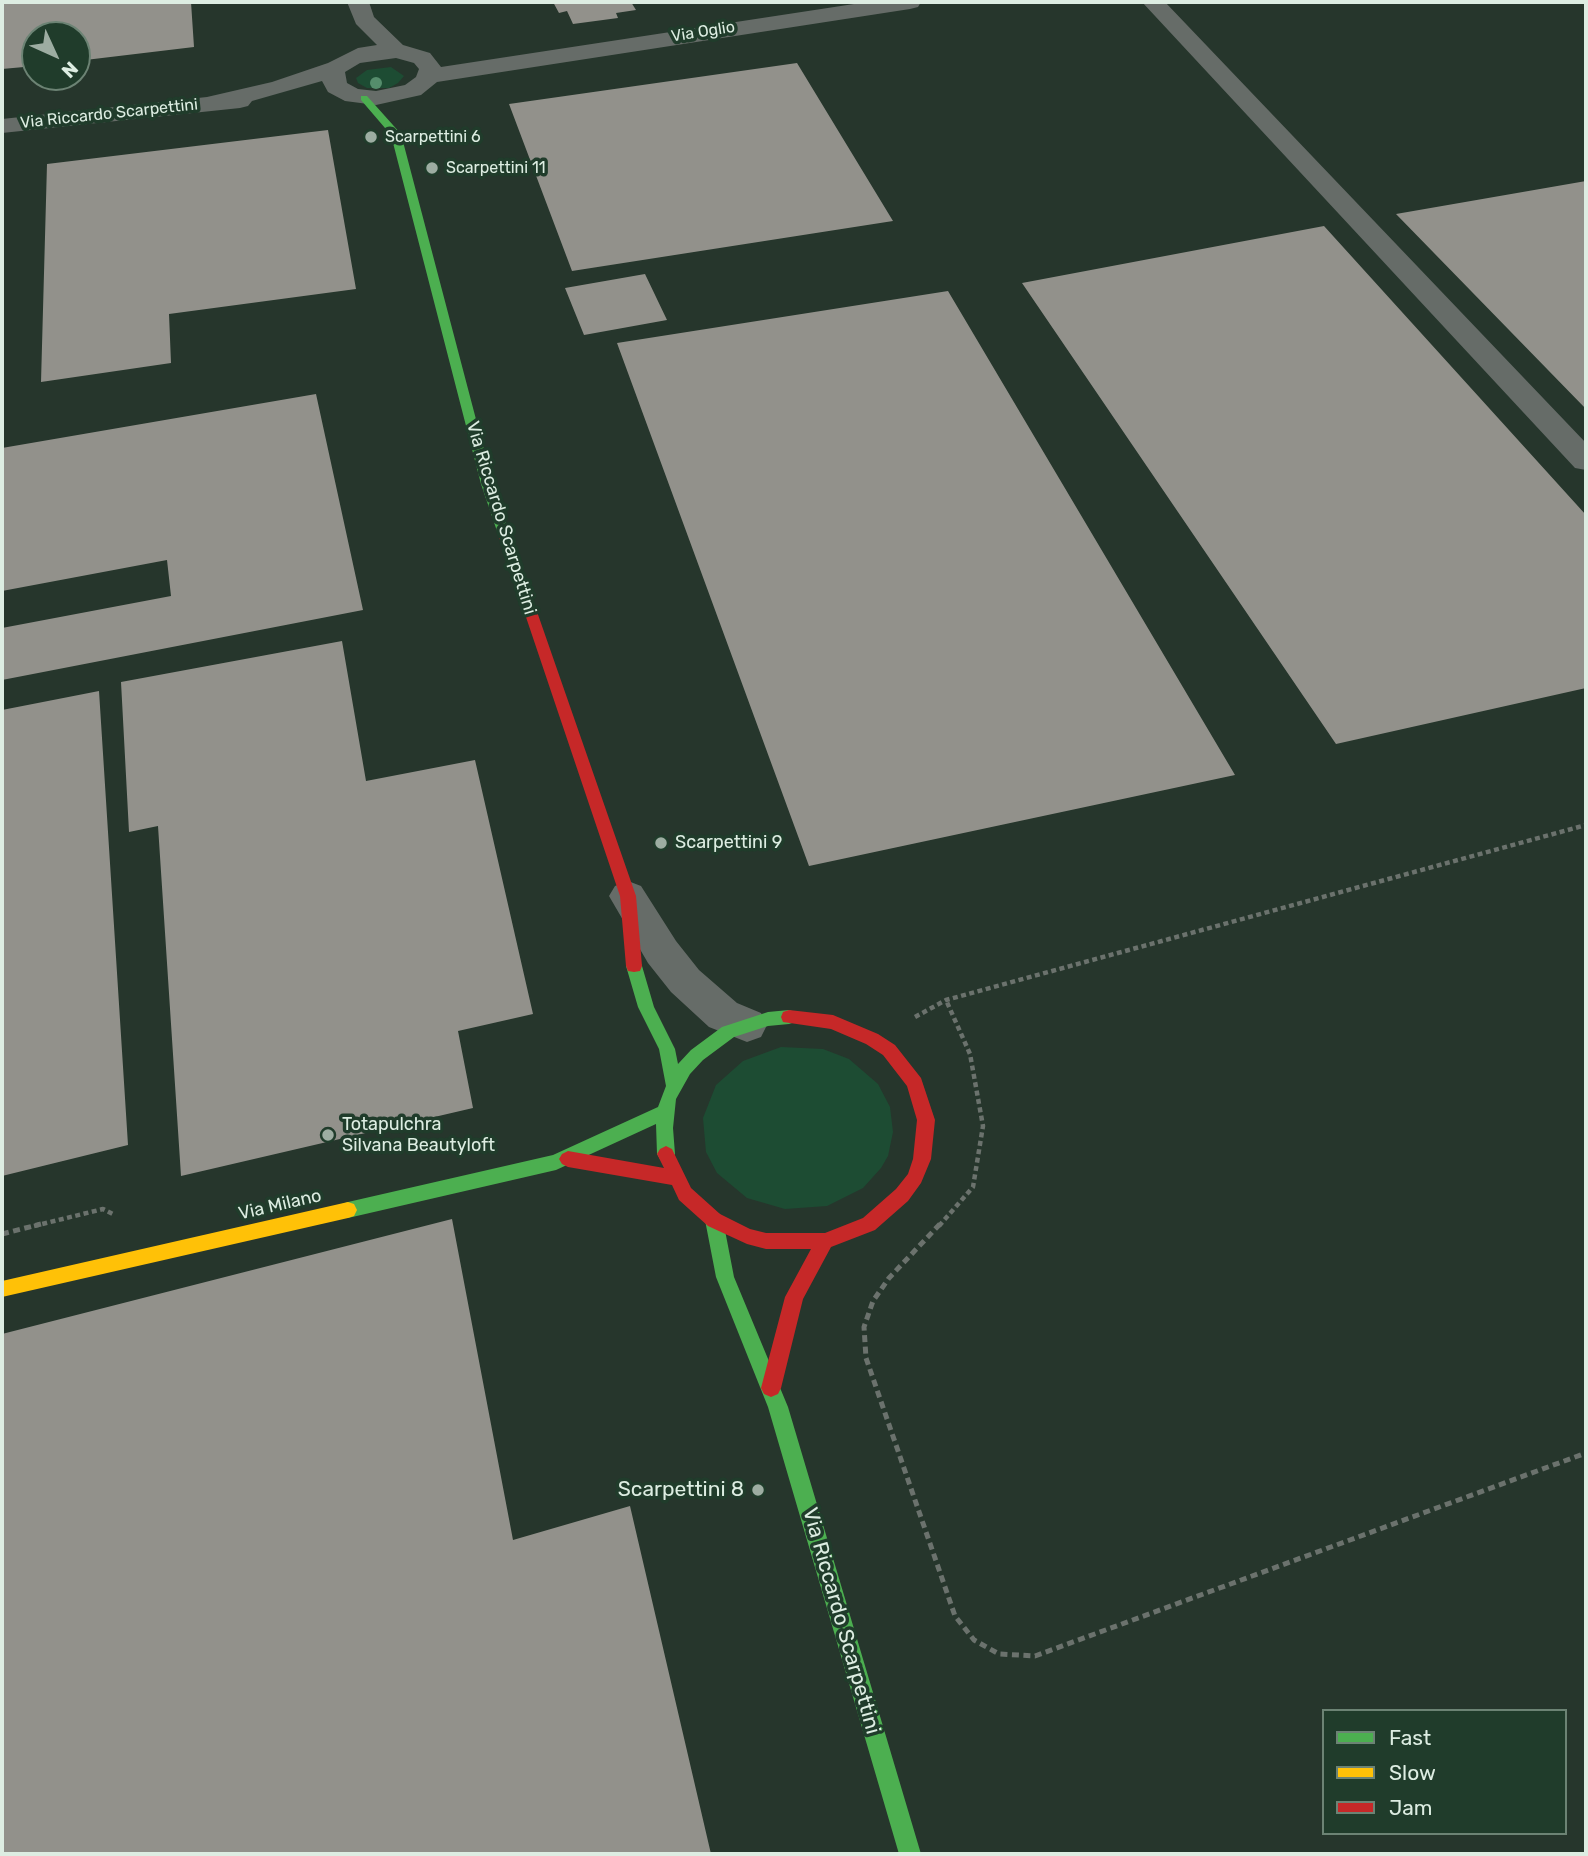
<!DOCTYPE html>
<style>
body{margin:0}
#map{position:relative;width:1588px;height:1856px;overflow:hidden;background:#26362c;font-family:Rubik,sans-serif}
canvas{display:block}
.frame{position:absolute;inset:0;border:4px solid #ddede2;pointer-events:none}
.legend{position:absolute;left:1322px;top:1709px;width:245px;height:126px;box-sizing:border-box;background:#203c2b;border:2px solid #6c8374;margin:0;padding:9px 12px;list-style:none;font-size:21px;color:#ddede2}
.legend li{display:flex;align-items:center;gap:14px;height:35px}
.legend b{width:35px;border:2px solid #6c8374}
.north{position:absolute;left:21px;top:21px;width:70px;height:70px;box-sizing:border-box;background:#203c2b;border:2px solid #6c8374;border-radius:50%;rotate:135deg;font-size:19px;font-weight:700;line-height:28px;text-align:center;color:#ddede2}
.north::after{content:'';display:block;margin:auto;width:24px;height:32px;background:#9dada2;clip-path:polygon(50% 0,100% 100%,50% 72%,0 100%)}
</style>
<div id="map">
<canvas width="1588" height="1856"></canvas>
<div class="frame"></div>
<ul class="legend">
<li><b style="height:9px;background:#4caf50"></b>Fast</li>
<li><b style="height:9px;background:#ffc107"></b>Slow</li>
<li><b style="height:9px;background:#c62828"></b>Jam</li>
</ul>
<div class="north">N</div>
</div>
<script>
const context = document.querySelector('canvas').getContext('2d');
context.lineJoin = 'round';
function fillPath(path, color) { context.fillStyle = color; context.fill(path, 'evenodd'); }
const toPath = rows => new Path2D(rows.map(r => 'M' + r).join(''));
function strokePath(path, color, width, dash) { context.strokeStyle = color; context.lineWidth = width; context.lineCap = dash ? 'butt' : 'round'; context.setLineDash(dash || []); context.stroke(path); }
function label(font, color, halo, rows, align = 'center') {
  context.font = font + ' Rubik,sans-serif'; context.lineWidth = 7; context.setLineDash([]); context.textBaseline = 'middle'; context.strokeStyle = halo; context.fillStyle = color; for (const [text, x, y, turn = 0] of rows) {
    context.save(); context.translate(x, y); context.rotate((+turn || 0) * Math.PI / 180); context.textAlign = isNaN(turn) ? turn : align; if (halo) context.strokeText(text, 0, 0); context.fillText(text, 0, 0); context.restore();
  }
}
fillPath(toPath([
 [391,67,404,76,398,83,389,88,367,88,358,83,356,78,367,70],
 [781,1047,823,1049,849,1059,878,1084,890,1107,893,1132,888,1156,881,1168,863,1188,827,1206,785,1209,747,1198,717,1173,706,1152,703,1118,716,1085,743,1061]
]), '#1d4c33');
fillPath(toPath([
 [2,2,191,2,194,47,77,61,77,35,35,35,35,66,2,69],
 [553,2,631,2,636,10,616,13,618,18,573,24,567,11,559,13],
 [797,63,893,221,572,271,509,104],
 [328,130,356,289,169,314,171,363,41,382,47,164],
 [1586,181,1586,409,1396,214],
 [1324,226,1586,515,1586,688,1336,744,1022,283],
 [645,274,667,320,584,335,565,288],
 [948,291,1235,775,809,866,617,343],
 [316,394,363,610,2,680,2,628,171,596,167,560,2,591,2,448],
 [342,641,366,781,475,760,533,1014,458,1031,473,1108,181,1176,158,826,129,832,121,682],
 [99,691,128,1145,2,1176,2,710],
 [452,1219,513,1540,630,1506,711,1854,2,1854,2,1334]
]), '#92918b');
strokePath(toPath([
 [915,1017,946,1000,1586,825],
 [34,1226,103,1209,115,1215],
 [939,1226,973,1187,983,1126,970,1054,946,1000]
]), '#6b726d', 4.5, [5, 3.5]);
strokePath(toPath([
 [940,1224,889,1278,873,1301,864,1327,866,1358,955,1616,974,1640,999,1654,1035,1656,1586,1453],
 [2,1234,41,1224]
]), '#6b726d', 5, [7, 4.5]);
fillPath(toPath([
 [347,2,369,2,374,17,403,45,430,53,441,67,867,2,921,2,918,7,910,9,437,82,421,95,376,105,345,101,328,92,322,81,252,101,248,106,240,108,2,133,2,119,207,97,272,82,328,63,358,48,377,45,356,24,347,2],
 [396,58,414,63,419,69,416,77,405,85,376,91,358,89,347,83,345,72,360,63,396,58],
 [1142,2,1165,2,1586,443,1586,470,1575,468,1142,2],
 [628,881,641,886,676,941,699,970,737,1003,761,1013,767,1025,761,1037,747,1042,709,1027,671,992,648,963,609,896,615,886,628,881]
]), '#666c68');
fillPath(toPath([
 [361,96,367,96,401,134,493,484,511,537,510,540,505,541,499,537,481,484,391,135,361,100,361,96],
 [634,960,640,961,642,966,654,1007,675,1049,678,1064,691,1050,722,1027,768,1012,789,1010,795,1012,797,1017,795,1022,789,1024,768,1026,734,1037,703,1060,690,1074,676,1099,673,1128,675,1154,672,1159,666,1162,660,1159,657,1154,656,1124,556,1170,348,1218,342,1216,339,1210,342,1204,348,1202,553,1155,658,1107,666,1086,659,1049,638,1007,626,966,628,961,634,960],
 [714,1212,720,1214,723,1220,734,1277,788,1407,921,1854,899,1854,768,1407,716,1277,705,1220,708,1214,714,1212]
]), '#4caf50');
fillPath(toPath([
 [348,1202,354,1204,357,1210,354,1216,348,1218,2,1297,2,1281,348,1202]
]), '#ffc107');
fillPath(toPath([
 [505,533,511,537,636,896,642,966,640,971,634,972,628,971,626,966,620,896,499,537,505,533],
 [789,1010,833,1015,878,1034,895,1045,921,1078,935,1120,931,1159,921,1183,908,1201,875,1230,831,1247,803,1299,781,1388,778,1394,771,1397,764,1394,761,1388,785,1297,811,1249,766,1249,747,1244,708,1226,679,1200,672,1185,568,1167,562,1164,559,1159,562,1154,568,1151,664,1168,657,1154,660,1149,666,1146,672,1149,691,1188,720,1214,750,1229,766,1233,825,1233,863,1218,896,1189,908,1174,913,1159,917,1120,907,1086,883,1055,866,1044,831,1029,783,1022,781,1017,783,1012,789,1010]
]), '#c62828');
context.fillStyle = '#558d6c';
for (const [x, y] of [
 [376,83]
]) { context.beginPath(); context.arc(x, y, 6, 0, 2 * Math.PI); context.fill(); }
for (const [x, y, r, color] of [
 [371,137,7,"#9dada2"],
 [432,168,7,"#9dada2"],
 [661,843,7,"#9dada2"],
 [328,1135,7,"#9dada2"],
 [758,1490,7,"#9dada2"]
]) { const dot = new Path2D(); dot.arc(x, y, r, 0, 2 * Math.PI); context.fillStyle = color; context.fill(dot); strokePath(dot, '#203c2b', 2.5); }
label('16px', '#ddede2', '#203c2b', [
 ["Via Oglio",703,32,-9],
 ["Via Riccardo Scarpettini",109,114,-6]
]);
label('16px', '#ddede2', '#203c2b', [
 ["Scarpettini 6",385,137],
 ["Scarpettini 11",446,168]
], 'left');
label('18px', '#ddede2', '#203c2b', [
 ["Via Riccardo Scarpettini",501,518,73],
 ["Via Milano",280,1205,-13]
]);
label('18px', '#ddede2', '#203c2b', [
 ["Scarpettini 9",675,843],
 ["Totapulchra",342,1125],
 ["Silvana Beautyloft",342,1146]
], 'left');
label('21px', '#ddede2', '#203c2b', [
 ["Scarpettini 8",744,1490]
], 'right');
label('21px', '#ddede2', '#203c2b', [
 ["Via Riccardo Scarpettini",841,1621,74]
]);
</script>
